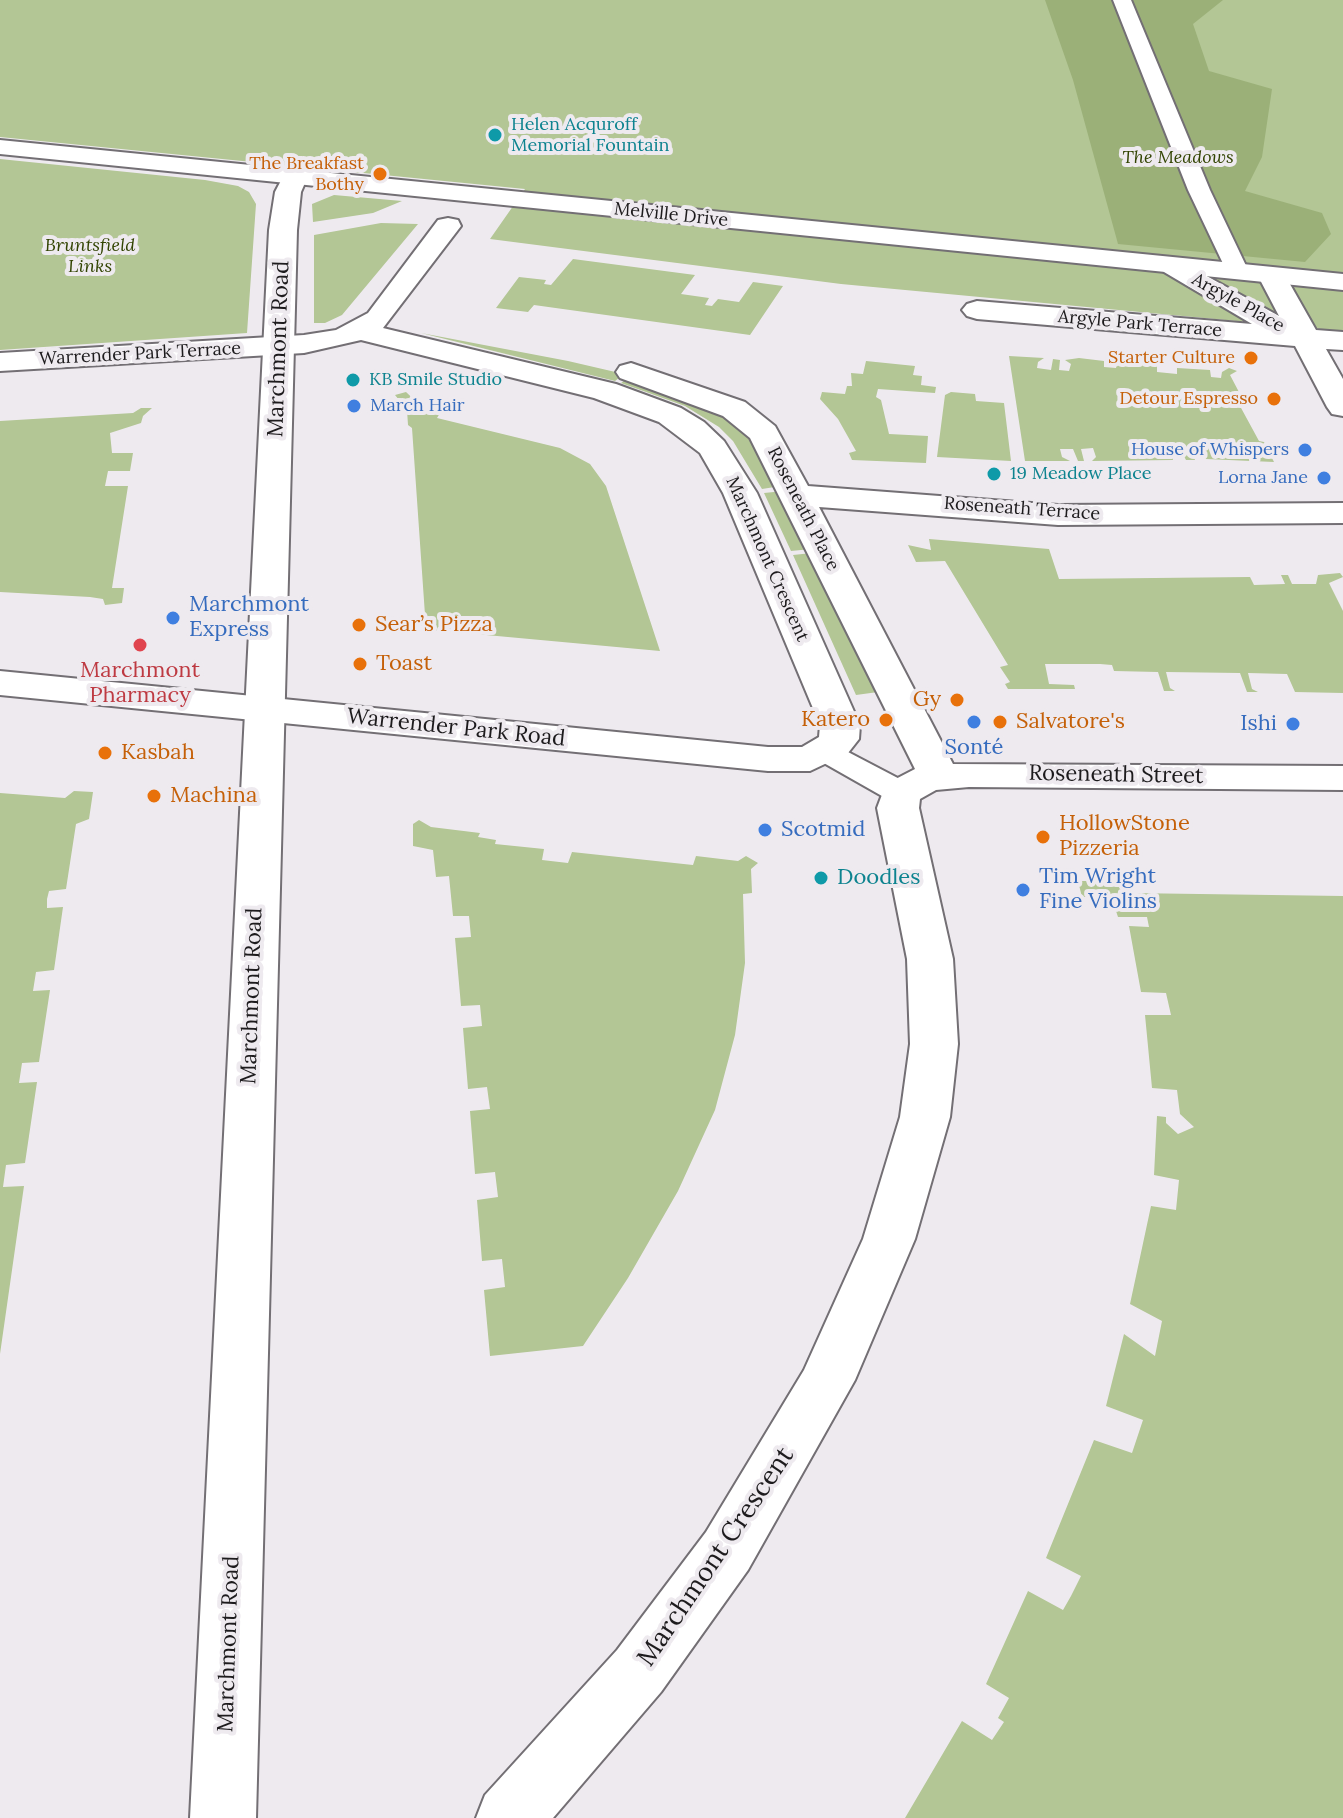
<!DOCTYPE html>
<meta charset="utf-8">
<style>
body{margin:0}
canvas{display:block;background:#eeeaef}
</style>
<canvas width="1343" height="1818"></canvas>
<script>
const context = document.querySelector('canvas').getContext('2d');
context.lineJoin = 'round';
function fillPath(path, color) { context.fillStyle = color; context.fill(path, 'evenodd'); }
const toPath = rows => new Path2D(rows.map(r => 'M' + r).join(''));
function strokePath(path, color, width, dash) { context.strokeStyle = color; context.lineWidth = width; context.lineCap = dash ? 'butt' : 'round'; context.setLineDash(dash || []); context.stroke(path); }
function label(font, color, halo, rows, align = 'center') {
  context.font = font + ' Lora,serif'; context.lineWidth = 8; context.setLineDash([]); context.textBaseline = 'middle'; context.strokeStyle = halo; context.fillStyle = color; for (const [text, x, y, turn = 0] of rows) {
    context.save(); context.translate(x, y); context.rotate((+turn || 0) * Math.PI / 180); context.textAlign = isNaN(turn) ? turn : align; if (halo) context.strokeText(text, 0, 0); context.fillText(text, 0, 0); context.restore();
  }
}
fillPath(toPath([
 [0,0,1343,0,1343,331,841,284,490,239,525,189,0,137],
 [0,159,205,180,238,186,249,192,256,204,247,333,0,350],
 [334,195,402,201,373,213,313,222,312,204],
 [381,223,418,224,342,315,325,323,314,323,314,235],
 [573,259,695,275,681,294,709,298,705,305,712,306,718,299,739,302,753,282,783,286,750,335,534,305,528,312,496,308,519,277,546,280,544,284,551,285],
 [421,333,568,361,624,374,615,381],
 [1009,356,1044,358,1038,362,1037,368,1051,370,1053,359,1060,360,1059,370,1069,371,1071,364,1065,360,1079,358,1104,361,1104,367,1116,368,1117,363,1157,366,1157,372,1177,374,1177,368,1210,370,1211,377,1221,378,1222,372,1229,368,1237,371,1230,375,1240,394,1234,395,1259,441,1264,442,1274,462,1206,459,1203,453,1193,454,1195,460,1186,460,1183,454,1172,454,1173,460,1092,461,1096,457,1093,448,1081,449,1084,461,1078,461,1073,449,1060,449,1062,457,1070,461,1025,461],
 [866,361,915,366,913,375,922,376,921,385,936,387,935,393,878,389,876,397,881,400,889,434,928,436,926,463,852,460,849,453,856,451,838,419,820,399,822,392,845,394,847,386,852,386,851,373,863,374],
 [631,376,749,427,781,486,762,489,733,441,719,427,685,406,621,383],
 [406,392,424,409,440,413,437,418,560,448,590,464,606,486,660,651,421,629,421,616,425,615,412,428,408,425,407,410,395,395],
 [951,392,975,394,976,401,1004,403,1011,461,937,457,945,395],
 [141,408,152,408,143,416,141,423,110,433,112,453,133,453,130,471,108,471,105,486,128,486,112,588,124,588,122,603,105,605,103,599,90,597,0,592,0,421,133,413],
 [784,491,811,549,791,551,764,493],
 [929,539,1049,549,1059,579,1250,577,1254,585,1285,584,1281,575,1288,575,1292,584,1316,584,1318,575,1340,573,1343,577,1329,583,1343,611,1343,693,1295,692,1287,674,1248,673,1252,689,1258,692,1247,692,1240,673,1166,672,1170,688,1175,691,1164,691,1158,672,1114,671,1112,665,1100,664,1045,664,1049,684,1074,685,1075,689,1008,689,1005,684,1010,682,1000,667,1008,665,945,561,916,562,908,545,931,550],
 [812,553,878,692,856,695,793,555],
 [74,791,93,792,89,819,76,824,66,889,49,891,47,899,47,908,63,907,54,970,36,972,33,991,50,990,39,1062,22,1063,19,1083,37,1082,25,1163,6,1165,3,1187,24,1186,0,1354,0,793,65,798],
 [419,820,431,827,480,833,478,837,496,840,495,844,544,849,542,860,568,863,572,852,693,865,696,856,738,861,746,856,758,863,751,869,752,893,743,894,745,963,735,1035,715,1110,678,1191,628,1278,583,1346,490,1356,484,1290,505,1287,502,1259,482,1261,477,1200,498,1197,495,1172,475,1174,470,1111,490,1109,487,1087,468,1089,463,1028,482,1026,480,1005,461,1006,455,938,471,937,469,916,453,916,449,876,436,877,433,850,413,846,413,824],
 [1078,881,1105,881,1116,887,1126,887,1128,893,1343,896,1343,1818,905,1818,962,1721,992,1740,1004,1722,998,1718,1009,1698,986,1684,1028,1591,1063,1610,1071,1596,1081,1576,1046,1558,1094,1440,1132,1453,1143,1420,1106,1406,1124,1334,1155,1356,1162,1321,1130,1304,1151,1206,1176,1210,1179,1180,1154,1175,1157,1116,1166,1117,1166,1123,1178,1134,1194,1127,1180,1114,1177,1090,1152,1088,1145,1015,1171,1015,1166,993,1141,992,1129,926,1149,927,1147,917,1118,917,1116,911,1108,911,1104,897,1082,897]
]), '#b3c695');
fillPath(toPath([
 [1045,0,1223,0,1193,24,1209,71,1272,89,1262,157,1245,191,1322,213,1331,234,1305,262,1118,244,1073,80]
]), '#9bb078');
const pedestrian = toPath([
 [1113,0,1131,0,1210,190,1249,272,1246,277,1238,279,1227,272,1188,190,1113,0],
 [827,741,913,786,918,793,913,800,901,803,889,800,815,758,811,751,815,744,827,741]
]);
const minor = toPath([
 [448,218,458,220,461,226,383,328,616,384,681,408,704,422,724,441,757,493,860,725,859,739,848,753,810,771,768,771,0,695,0,671,768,747,802,747,819,737,820,725,723,493,700,453,659,422,594,398,361,340,304,353,0,371,0,353,304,335,336,330,368,313,438,220,448,218],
 [1174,258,1279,316,1258,276,1262,270,1282,270,1316,330,1343,332,1343,350,1326,349,1343,379,1343,416,1332,414,1327,407,1295,346,977,319,967,316,962,310,967,304,977,301,1252,324,1164,272,1160,266,1164,260,1174,258],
 [631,363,745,402,775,426,808,486,1058,505,1343,503,1343,523,1058,525,819,507,953,764,1343,766,1343,790,969,787,936,790,920,799,919,808,953,959,958,1044,950,1117,915,1239,855,1380,748,1570,661,1692,553,1818,476,1818,485,1795,617,1650,706,1532,804,1370,863,1239,900,1117,910,1044,907,959,877,808,886,784,915,769,750,438,723,416,620,378,616,372,620,366,631,363]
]);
const tertiary = toPath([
 [295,168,308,176,301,192,297,230,256,1818,190,1818,269,230,275,192,286,171,295,168]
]);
const primary = toPath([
 [0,140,1343,274,1343,290,0,154,0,140]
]);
strokePath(pedestrian, '#736f74', 4);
strokePath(minor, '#736f74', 4);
strokePath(tertiary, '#736f74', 4);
strokePath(primary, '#736f74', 4);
fillPath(pedestrian, '#fff');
fillPath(minor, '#fff');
fillPath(tertiary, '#fff');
fillPath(primary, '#fff');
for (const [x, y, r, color] of [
 [495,135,8,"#0f9aa8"],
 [380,174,8,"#e8710a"],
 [1251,358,8,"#e8710a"],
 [353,380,8,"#0f9aa8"],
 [1274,399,8,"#e8710a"],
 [354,406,8,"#3f7fe0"],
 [1305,450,8,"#3f7fe0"],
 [994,474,8,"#0f9aa8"],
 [1324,478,8,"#3f7fe0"],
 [173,618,8,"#3f7fe0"],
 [359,625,8,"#e8710a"],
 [140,645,8,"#e0444e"],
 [360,664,8,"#e8710a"],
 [957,700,8,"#e8710a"],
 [886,720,8,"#e8710a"],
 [974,722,8,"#3f7fe0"],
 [1000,722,8,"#e8710a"],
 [1293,724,8,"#3f7fe0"],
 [105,753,8,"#e8710a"],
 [154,796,8,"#e8710a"],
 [765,830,8,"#3f7fe0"],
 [1043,837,8,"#e8710a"],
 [821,878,8,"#0f9aa8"],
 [1023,890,8,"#3f7fe0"]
]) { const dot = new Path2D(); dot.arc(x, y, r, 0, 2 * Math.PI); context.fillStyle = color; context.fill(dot); strokePath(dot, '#eeeaef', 3); }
label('18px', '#0d838f', '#eeeaef', [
 ["Helen Acquroff",511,125],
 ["Memorial Fountain",511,146],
 ["KB Smile Studio",369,380],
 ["19 Meadow Place",1010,474]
], 'left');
label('italic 18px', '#324402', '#eeeaef', [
 ["The Meadows",1178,158],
 ["Bruntsfield",90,246],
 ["Links",90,267]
]);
label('18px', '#c56008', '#eeeaef', [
 ["The Breakfast",364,164],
 ["Bothy",364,185],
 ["Starter Culture",1235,358],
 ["Detour Espresso",1258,399]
], 'right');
label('18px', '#1d1b1d', '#eeeaef', [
 ["Melville Drive",671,215,6],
 ["Argyle Place",1238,303,29],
 ["Argyle Park Terrace",1140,324,5],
 ["Warrender Park Terrace",140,354,-3],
 ["Roseneath Place",803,509,63],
 ["Roseneath Terrace",1022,509,4],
 ["Marchmont Crescent",767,559,66]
]);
label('18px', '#366cbe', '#eeeaef', [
 ["March Hair",370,406,"left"],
 ["House of Whispers",1289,450],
 ["Lorna Jane",1308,478]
], 'right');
label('22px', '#1d1b1d', '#eeeaef', [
 ["Marchmont Road",279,349,-88],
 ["Warrender Park Road",456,728,6],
 ["Roseneath Street",1116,775,1],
 ["Marchmont Road",252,996,-88],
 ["Marchmont Road",229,1644,-88]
]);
label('22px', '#366cbe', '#eeeaef', [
 ["Marchmont",189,605],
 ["Express",189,630],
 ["Ishi",1277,724,"right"],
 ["Sonté",974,748,"center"],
 ["Scotmid",781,830],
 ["Tim Wright",1039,877],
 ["Fine Violins",1039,902]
], 'left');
label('22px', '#c56008', '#eeeaef', [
 ["Sear’s Pizza",375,625],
 ["Toast",376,664],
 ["Gy",941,700,"right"],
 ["Katero",870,720,"right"],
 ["Salvatore's",1016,722],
 ["Kasbah",121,753],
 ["Machina",170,796],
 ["HollowStone",1059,824],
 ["Pizzeria",1059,849]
], 'left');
label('22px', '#be3a42', '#eeeaef', [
 ["Marchmont",140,671],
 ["Pharmacy",140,696]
]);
label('22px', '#0d838f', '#eeeaef', [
 ["Doodles",837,878]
], 'left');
label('26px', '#1d1b1d', '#eeeaef', [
 ["Marchmont Crescent",716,1557,-56]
]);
</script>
